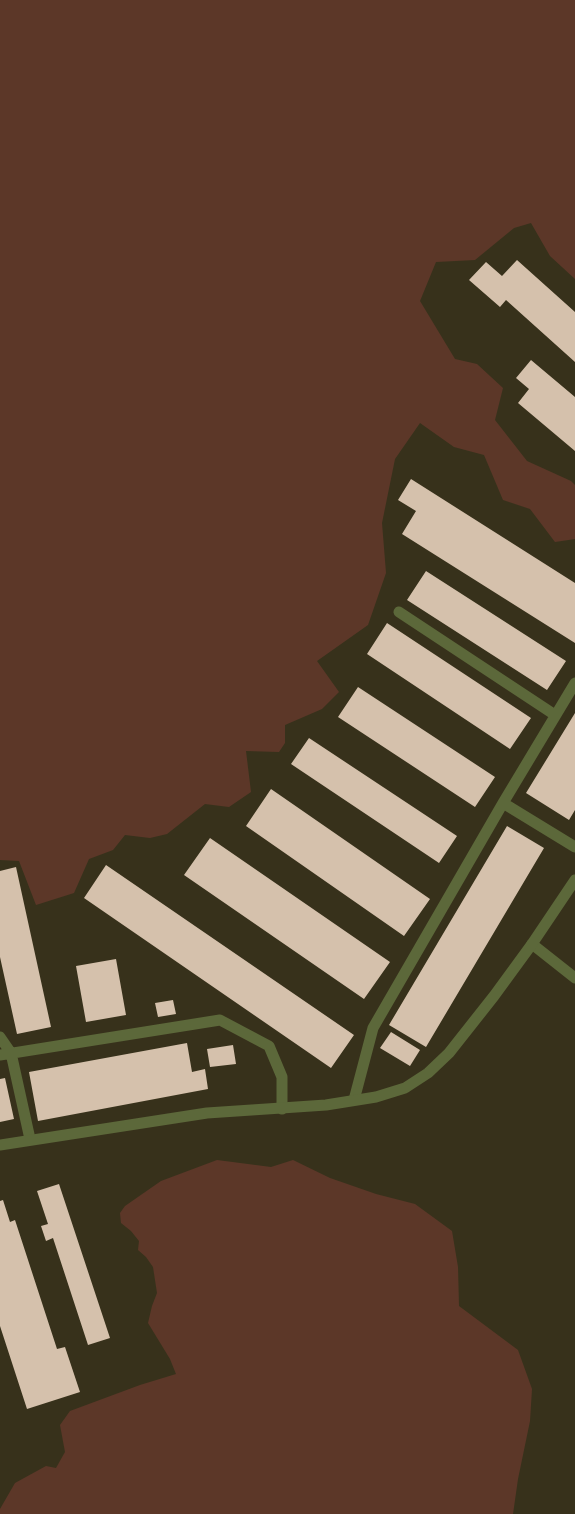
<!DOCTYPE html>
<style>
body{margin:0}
canvas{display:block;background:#37311b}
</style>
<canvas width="575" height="1514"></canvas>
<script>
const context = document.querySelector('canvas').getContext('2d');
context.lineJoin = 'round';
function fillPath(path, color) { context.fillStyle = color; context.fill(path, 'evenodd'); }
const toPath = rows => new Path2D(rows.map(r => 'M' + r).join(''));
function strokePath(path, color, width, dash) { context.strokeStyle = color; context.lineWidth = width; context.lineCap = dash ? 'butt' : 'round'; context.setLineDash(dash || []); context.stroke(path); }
fillPath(toPath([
 [0,0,575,0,575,279,550,256,531,223,514,228,475,260,436,262,420,301,455,359,477,364,503,388,495,420,527,461,571,481,575,485,575,539,555,542,530,509,503,500,484,455,454,447,420,423,395,459,382,523,386,573,368,625,317,661,339,692,322,709,285,725,285,743,279,752,246,751,251,792,229,807,205,804,167,834,150,838,125,835,113,850,89,859,74,893,36,905,19,861,0,860],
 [217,1160,271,1167,293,1160,330,1178,376,1194,415,1204,452,1231,458,1267,459,1306,518,1350,532,1389,530,1421,518,1479,513,1514,0,1514,0,1509,15,1483,46,1466,56,1468,65,1452,60,1425,70,1411,140,1385,176,1374,170,1359,148,1323,152,1306,157,1293,153,1267,146,1257,138,1250,139,1241,131,1231,121,1223,120,1213,125,1206,161,1181]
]), '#5c3728');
fillPath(toPath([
 [517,260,575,312,575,362,506,300,500,307,469,280,486,262,502,276],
 [531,360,575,397,575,451,518,403,529,389,516,378],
 [411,479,575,583,575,643,402,534,416,511,398,500],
 [426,571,566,661,547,690,407,600],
 [387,623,531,718,510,749,367,654],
 [358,687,495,777,475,807,338,717],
 [575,713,575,810,569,820,526,793],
 [309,738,457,836,439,863,291,764],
 [271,789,430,899,404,936,246,826],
 [507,826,544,848,426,1047,389,1025],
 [210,838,390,962,364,999,184,875],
 [106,865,354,1035,331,1068,84,898],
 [16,867,51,1027,17,1034,0,957,0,871],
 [116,959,126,1015,86,1022,76,966],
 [173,1000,176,1014,158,1017,155,1003],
 [391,1032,420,1050,410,1066,380,1048],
 [187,1043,192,1072,205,1069,208,1089,38,1121,29,1072],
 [233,1045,236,1064,210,1067,207,1049],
 [5,1078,14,1119,0,1122,0,1079],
 [59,1184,110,1338,88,1345,53,1238,46,1241,41,1226,48,1224,37,1191],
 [3,1200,10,1222,15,1220,57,1349,65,1347,80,1392,27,1409,0,1326,0,1201]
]), '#d5c1ac');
strokePath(toPath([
 [399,612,555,715],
 [503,803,575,847],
 [532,944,575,978],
 [0,1037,11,1053,30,1139],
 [0,1055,220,1020,269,1046,282,1077,282,1109],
 [354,1100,373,1028,503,803,575,683]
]), '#5c683a', 11);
strokePath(toPath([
 [0,1145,207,1113,326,1105,376,1097,405,1088,428,1073,449,1053,494,996,532,944,575,880]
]), '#5c683a', 11);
</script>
